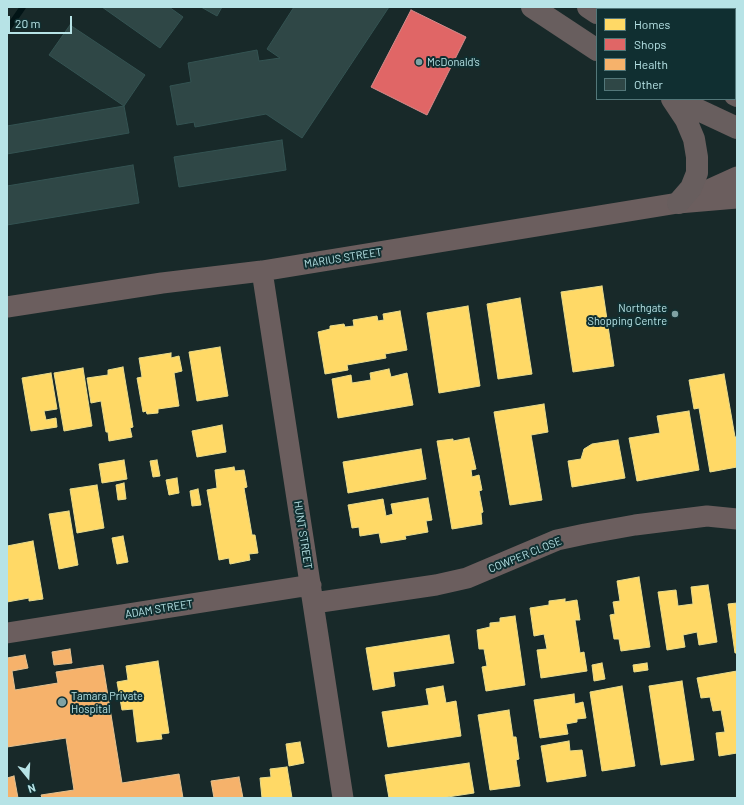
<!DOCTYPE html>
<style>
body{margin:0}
#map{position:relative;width:744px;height:805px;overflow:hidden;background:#182929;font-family:Barlow,sans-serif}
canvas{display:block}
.frame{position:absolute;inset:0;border:8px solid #b7e3e6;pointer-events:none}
.legend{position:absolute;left:596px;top:8px;width:140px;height:92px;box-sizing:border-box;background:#102f31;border:1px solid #537779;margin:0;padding:5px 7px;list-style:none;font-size:12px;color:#b7e3e6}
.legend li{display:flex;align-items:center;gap:8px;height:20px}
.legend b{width:20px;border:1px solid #537779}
.north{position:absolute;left:8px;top:757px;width:40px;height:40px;-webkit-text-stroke:3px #102f31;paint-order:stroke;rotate:162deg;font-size:11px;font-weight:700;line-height:16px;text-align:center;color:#b7e3e6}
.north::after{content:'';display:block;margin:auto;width:14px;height:18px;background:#b7e3e6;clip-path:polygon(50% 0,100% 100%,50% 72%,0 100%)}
.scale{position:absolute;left:8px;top:16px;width:64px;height:18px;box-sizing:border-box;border:2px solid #b7e3e6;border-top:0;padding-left:5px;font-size:12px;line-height:14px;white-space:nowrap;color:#b7e3e6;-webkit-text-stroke:3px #102f31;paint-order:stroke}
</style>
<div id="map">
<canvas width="744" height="805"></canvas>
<div class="frame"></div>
<ul class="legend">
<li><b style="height:11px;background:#ffd966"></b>Homes</li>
<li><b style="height:11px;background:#e06666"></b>Shops</li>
<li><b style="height:11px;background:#f6b26b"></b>Health</li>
<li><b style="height:11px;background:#2f4746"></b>Other</li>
</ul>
<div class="north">N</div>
<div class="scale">20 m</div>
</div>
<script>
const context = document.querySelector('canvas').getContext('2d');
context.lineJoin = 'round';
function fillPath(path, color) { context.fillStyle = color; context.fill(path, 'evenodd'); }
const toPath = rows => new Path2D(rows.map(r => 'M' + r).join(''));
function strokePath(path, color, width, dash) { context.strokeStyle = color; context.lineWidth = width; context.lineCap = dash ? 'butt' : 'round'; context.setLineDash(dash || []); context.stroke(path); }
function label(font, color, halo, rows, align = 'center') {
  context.font = font + ' Barlow,sans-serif'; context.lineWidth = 4; context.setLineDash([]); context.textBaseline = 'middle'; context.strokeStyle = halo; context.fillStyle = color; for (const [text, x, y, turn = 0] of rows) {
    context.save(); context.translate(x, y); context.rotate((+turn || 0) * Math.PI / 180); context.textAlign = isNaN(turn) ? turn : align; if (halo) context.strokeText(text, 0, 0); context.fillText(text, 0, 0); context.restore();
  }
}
const homes = toPath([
 [602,286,614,366,573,372,561,292,602,286],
 [520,298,532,374,498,379,487,304,520,298],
 [468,306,480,386,439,393,427,313,468,306],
 [400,311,407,350,385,354,386,358,347,365,348,370,325,374,318,332,330,329,330,326,344,324,345,327,354,326,353,320,377,316,378,321,384,320,383,314,400,311],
 [220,347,228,396,197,401,189,352,220,347],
 [171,353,171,358,179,356,182,371,174,373,179,406,158,409,158,413,147,414,146,411,143,412,137,378,142,377,139,358,171,353],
 [123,367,133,427,130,428,132,437,109,441,108,432,106,432,101,401,91,403,87,378,108,375,108,370,123,367],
 [83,368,92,426,64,431,54,373,83,368],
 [389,369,391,377,407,373,413,405,338,418,332,379,351,375,352,383,371,380,370,373,389,369],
 [51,373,57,409,44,411,46,420,56,418,57,427,31,431,22,378,51,373],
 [724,374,735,437,737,437,737,467,710,472,699,408,694,409,689,380,724,374],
 [544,404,548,432,531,435,542,500,510,505,494,412,544,404],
 [689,411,699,470,637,481,629,438,660,433,657,416,689,411],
 [222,425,226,452,197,457,192,431,222,425],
 [469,438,476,469,471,470,472,477,479,475,482,490,479,491,483,512,481,513,482,524,452,529,437,441,453,439,453,441,469,438],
 [618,440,625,478,572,487,568,461,581,459,584,449,592,444,618,440],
 [421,449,426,479,348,493,343,462,421,449],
 [124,460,127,479,102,483,99,464,124,460],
 [157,460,160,476,153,477,150,461,157,460],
 [234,467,235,471,244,470,247,487,244,488,252,535,255,535,258,553,249,554,250,560,230,564,229,558,219,560,207,490,217,488,215,470,234,467],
 [177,478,179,493,169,495,166,480,177,478],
 [124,483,126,499,118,500,116,485,124,483],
 [97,485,104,528,77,533,70,489,97,485],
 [198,489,201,505,192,506,190,491,198,489],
 [428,498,432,520,426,521,428,532,405,536,406,539,381,543,379,533,360,536,359,527,352,528,348,505,383,499,386,516,393,514,391,504,428,498],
 [69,511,78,565,59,569,49,514,69,511],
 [123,536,128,562,117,564,112,538,123,536],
 [33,541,43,599,29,601,29,598,7,602,7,546,33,541],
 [639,577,650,647,621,651,619,639,614,639,610,615,615,614,613,602,620,601,617,581,639,577],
 [708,585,717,642,699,645,697,632,683,635,685,647,667,650,658,592,676,590,678,606,693,604,691,587,708,585],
 [565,599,565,602,577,600,580,620,575,620,580,653,584,652,587,671,541,678,537,650,547,649,544,634,534,636,530,608,549,605,549,601,565,599],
 [737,603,737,653,735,653,728,604,737,603],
 [515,616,525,685,486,691,482,667,487,666,484,649,479,649,477,630,490,627,490,623,500,622,500,618,515,616],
 [449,635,454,663,393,672,395,686,373,690,366,648,449,635],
 [158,661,169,733,161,734,162,739,137,742,133,709,122,710,117,682,128,680,126,666,158,661],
 [602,663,605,679,594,681,592,665,602,663],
 [647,663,648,670,634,672,633,665,647,663],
 [737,671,737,753,719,756,716,733,725,732,721,710,713,711,710,697,701,698,697,678,737,671],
 [682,681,694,760,661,765,649,686,682,681],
 [443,686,446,703,456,701,461,736,388,747,382,712,429,705,426,689,443,686],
 [622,686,635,766,602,771,590,692,622,686],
 [574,694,575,704,583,702,586,718,577,719,577,722,566,724,568,734,540,738,534,700,574,694],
 [509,710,513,737,516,737,519,759,516,760,520,786,490,790,478,715,509,710],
 [569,741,570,751,582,750,586,776,547,782,541,746,569,741],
 [300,742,304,763,289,766,286,744,300,742],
 [469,763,474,793,441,798,389,798,385,775,469,763],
 [287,767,292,798,262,798,260,778,271,777,270,769,287,767]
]);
fillPath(homes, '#ffd966');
strokePath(homes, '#e9dc8c', 1);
const shops = toPath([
 [411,10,466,37,427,115,371,87,411,10]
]);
fillPath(shops, '#e06666');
strokePath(shops, '#d48c8c', 1);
const health = toPath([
 [70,649,72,663,54,665,52,652,70,649],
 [25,655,28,668,12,671,15,690,58,683,56,672,103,665,122,783,179,774,183,798,42,798,41,795,74,790,66,738,7,747,7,658,25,655],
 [14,776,18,798,7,798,7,778,14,776],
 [239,777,243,798,214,798,211,781,239,777]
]);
fillPath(health, '#f6b26b');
strokePath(health, '#e3c190', 1);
strokePath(toPath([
 [7,30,23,7]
]), '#021416', 6);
const building = toPath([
 [102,7,169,7,183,17,160,48,102,7],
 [201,7,222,7,217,16,201,7],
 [294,7,389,7,302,138,266,114,195,127,194,122,177,125,170,86,191,82,188,63,257,50,259,61,280,58,267,49,294,7],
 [70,25,145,75,124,106,49,55,70,25],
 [124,106,129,133,7,154,7,126,124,106],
 [282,140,286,170,179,187,174,157,282,140],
 [133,165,139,203,7,225,7,186,133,165]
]);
fillPath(building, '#2f4746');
strokePath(building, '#345352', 1);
strokePath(toPath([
 [695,196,737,177],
 [262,271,343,798],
 [7,307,162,283,262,271,678,203,737,198],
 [314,603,436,585,467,578,557,540,585,534,635,525,707,516,737,519],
 [7,633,311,585]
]), '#6b5e5e', 21);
strokePath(toPath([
 [532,7,597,50],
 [588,7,597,13],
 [735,95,737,96],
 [672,99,686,120,694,139,697,157,697,173,691,188,678,203],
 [675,99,737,128]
]), '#685e5e', 22);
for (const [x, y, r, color] of [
 [419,62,4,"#7fa2a4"],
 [675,314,4,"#7fa2a4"],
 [62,702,5,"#7fa2a4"]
]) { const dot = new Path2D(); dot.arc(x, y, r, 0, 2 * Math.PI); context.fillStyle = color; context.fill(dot); strokePath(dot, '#102f31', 1.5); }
label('11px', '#b7e3e6', '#102f31', [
 ["McDonald's",427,62],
 ["Northgate",667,308,"right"],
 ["Shopping Centre",667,321,"right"],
 ["Tamara Private",71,696],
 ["Hospital",71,709]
], 'left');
label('11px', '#b7e3e6', '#102f31', [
 ["MARIUS STREET",343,258,-9],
 ["HUNT STREET",303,535,81],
 ["COWPER CLOSE",525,555,-22],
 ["ADAM STREET",159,609,-9]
]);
</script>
